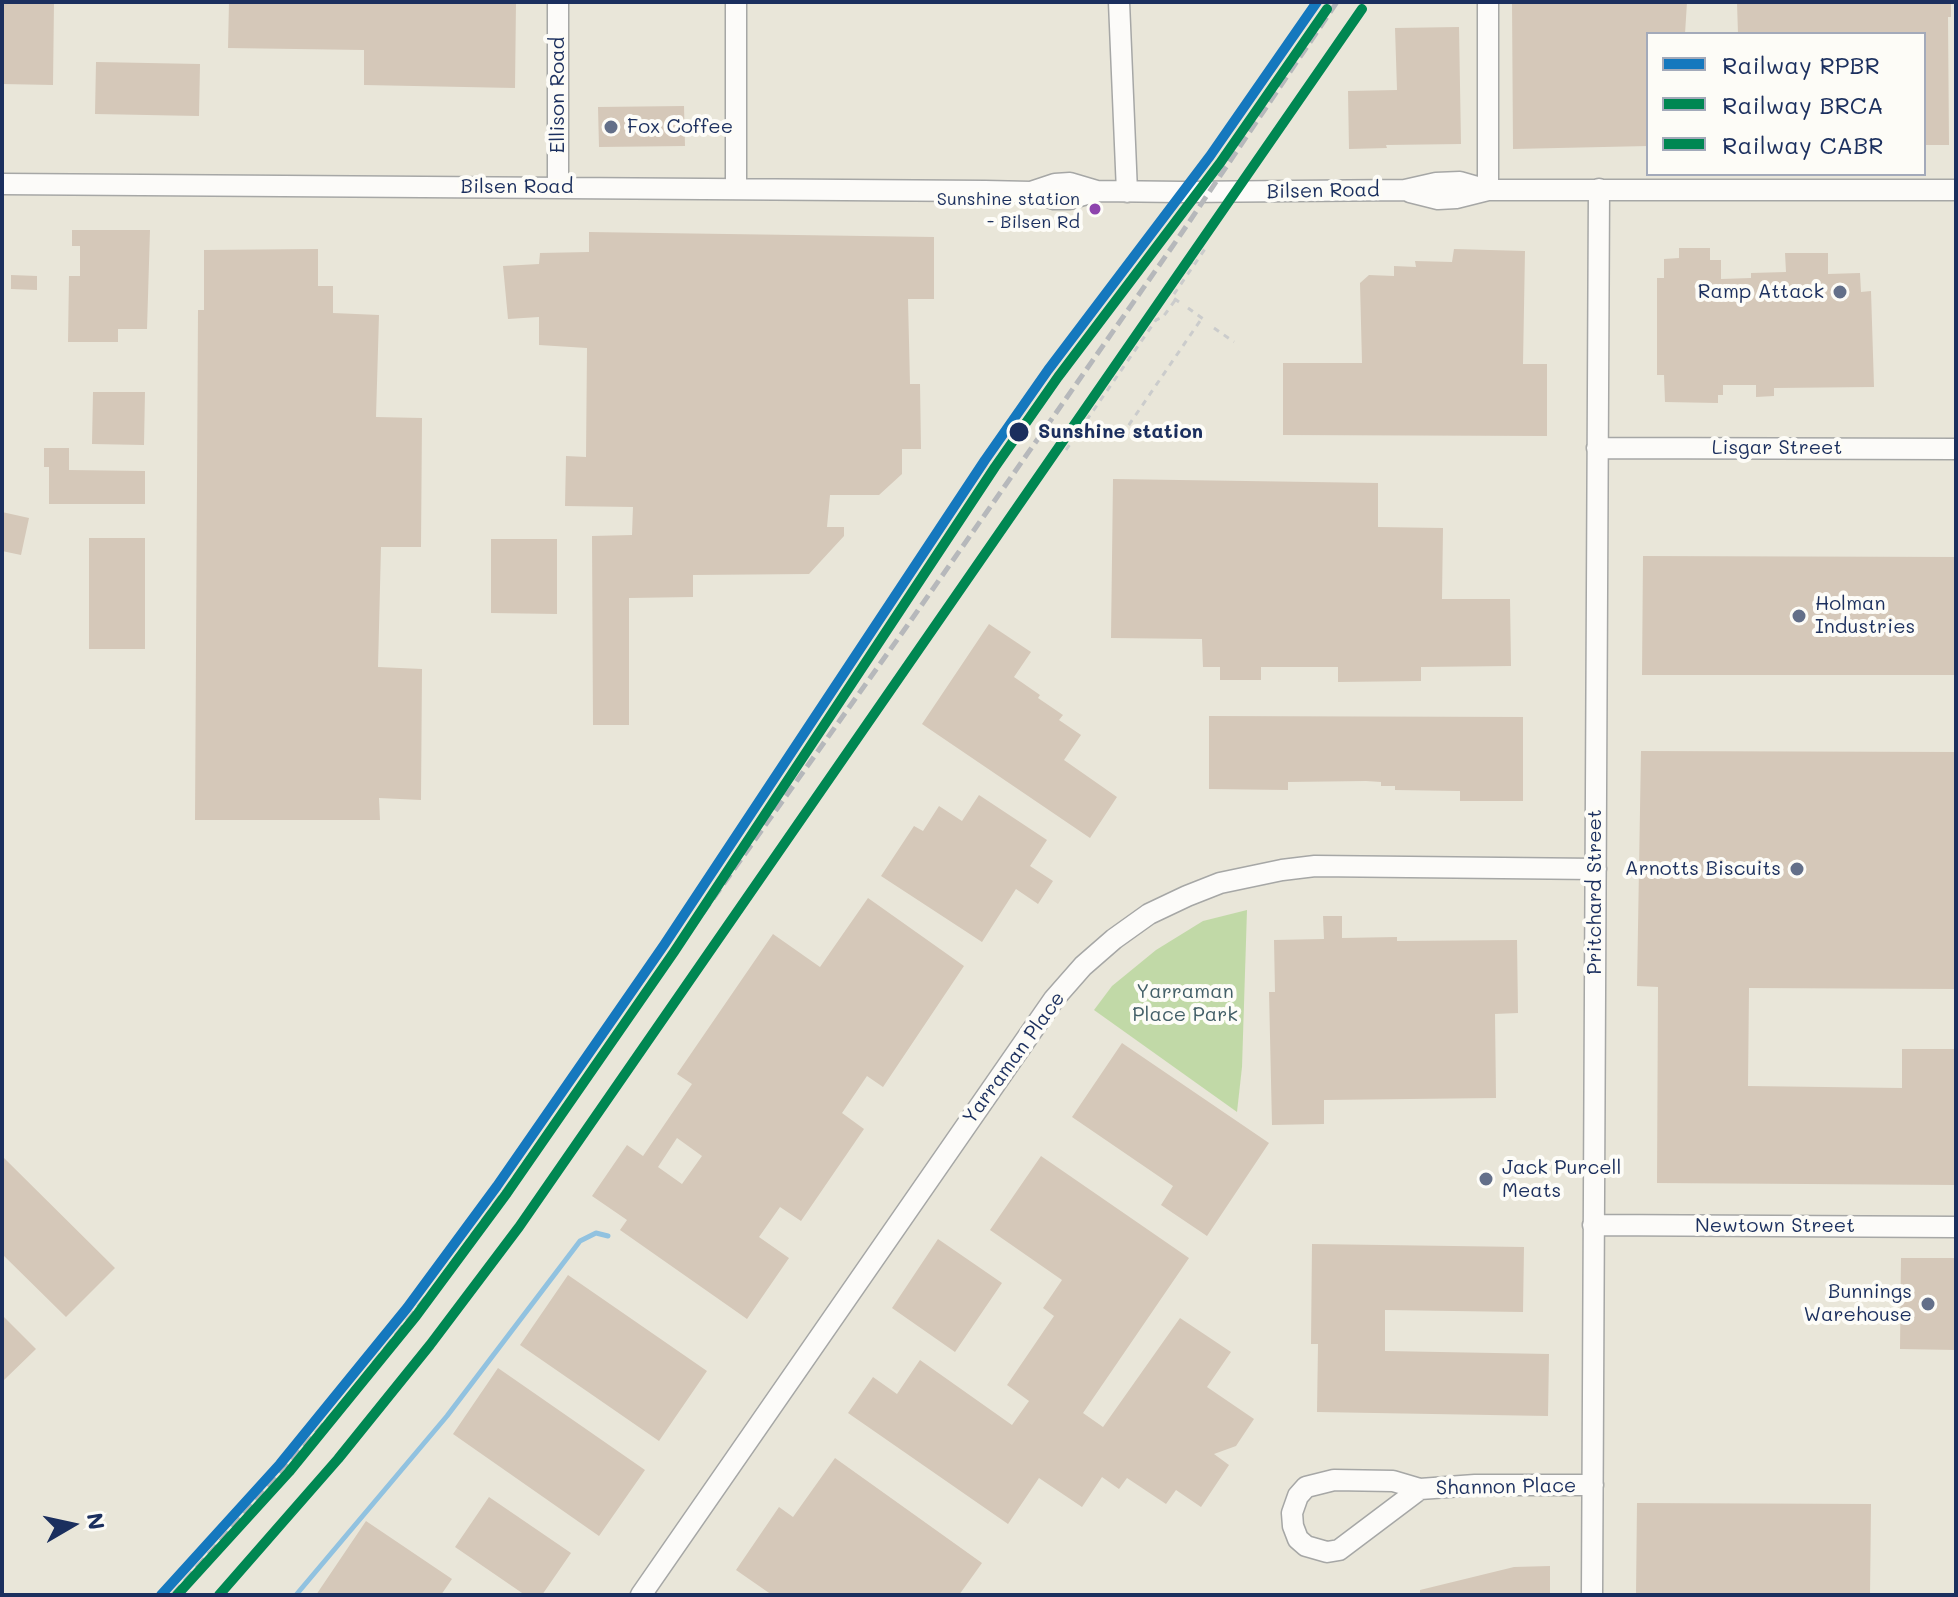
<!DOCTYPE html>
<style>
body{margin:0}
#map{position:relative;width:1958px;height:1597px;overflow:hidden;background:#e9e6d9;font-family:Mali,sans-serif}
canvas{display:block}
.frame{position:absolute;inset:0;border:4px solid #1b2f5e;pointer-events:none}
.legend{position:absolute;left:1646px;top:32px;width:280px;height:144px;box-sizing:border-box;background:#fdfcf7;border:2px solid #a3aaba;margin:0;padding:10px 14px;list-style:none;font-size:24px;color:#1b2f5e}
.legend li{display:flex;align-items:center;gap:16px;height:40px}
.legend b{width:40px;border:2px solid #a3aaba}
.north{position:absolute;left:32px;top:1485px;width:80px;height:80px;-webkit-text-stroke:6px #fdfcf7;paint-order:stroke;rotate:81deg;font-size:22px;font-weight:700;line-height:32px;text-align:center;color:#1b2f5e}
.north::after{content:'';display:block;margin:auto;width:28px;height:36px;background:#1b2f5e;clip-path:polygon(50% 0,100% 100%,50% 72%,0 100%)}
</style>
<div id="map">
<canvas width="1958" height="1597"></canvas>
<div class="frame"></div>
<ul class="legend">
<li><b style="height:10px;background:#1578be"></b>Railway RPBR</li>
<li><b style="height:10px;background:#008752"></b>Railway BRCA</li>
<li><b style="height:10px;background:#008752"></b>Railway CABR</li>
</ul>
<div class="north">N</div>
</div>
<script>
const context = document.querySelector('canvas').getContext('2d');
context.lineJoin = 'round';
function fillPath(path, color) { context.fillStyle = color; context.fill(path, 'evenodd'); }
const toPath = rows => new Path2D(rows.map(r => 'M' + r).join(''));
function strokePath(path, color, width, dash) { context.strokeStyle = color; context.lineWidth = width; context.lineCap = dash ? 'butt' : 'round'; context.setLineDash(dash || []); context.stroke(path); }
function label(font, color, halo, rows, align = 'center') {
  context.font = font + ' Mali,sans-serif'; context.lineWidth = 8; context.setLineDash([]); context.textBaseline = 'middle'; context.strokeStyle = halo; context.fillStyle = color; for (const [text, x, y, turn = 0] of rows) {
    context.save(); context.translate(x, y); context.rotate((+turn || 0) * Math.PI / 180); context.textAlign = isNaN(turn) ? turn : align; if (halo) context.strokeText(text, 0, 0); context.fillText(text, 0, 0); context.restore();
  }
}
fillPath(toPath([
 [1247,910,1242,1067,1237,1112,1094,1010,1112,986,1156,950,1203,921]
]), '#c1d9a7');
strokePath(toPath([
 [296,1595,447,1416,580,1241,596,1233,608,1236]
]), '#91c2e0', 5);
fillPath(toPath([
 [2,2,54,2,53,85,2,84],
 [229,2,516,2,515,88,364,85,364,50,228,48],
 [1512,2,1687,2,1685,34,1648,34,1648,146,1513,149],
 [1737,2,1951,2,1951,17,1948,17,1949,145,1924,145,1924,34,1738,34],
 [1459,27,1461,144,1386,145,1387,148,1349,149,1348,91,1397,90,1395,28],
 [96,62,200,64,199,116,95,114],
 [684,106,685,146,599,147,598,107],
 [72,230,150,230,147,329,118,329,118,342,68,342,69,276,80,276,80,246,72,246],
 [589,232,934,237,934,299,908,299,910,384,920,384,921,449,902,449,902,474,879,495,830,495,827,527,844,527,844,536,809,574,693,575,693,597,629,598,629,725,593,725,592,536,632,535,633,507,565,506,566,456,586,457,587,348,539,345,539,317,508,319,503,266,539,264,540,253,589,252],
 [1679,248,1710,248,1710,260,1721,260,1721,279,1751,278,1751,273,1786,272,1785,253,1828,253,1828,274,1860,273,1861,292,1871,291,1874,387,1774,388,1774,396,1756,397,1756,385,1723,385,1723,395,1718,395,1718,403,1665,402,1664,375,1657,375,1657,278,1664,278,1664,259,1679,258],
 [318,249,318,286,333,286,333,313,379,315,376,417,422,418,421,547,381,547,378,667,422,669,421,800,379,798,380,820,195,820,198,310,204,310,204,250],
 [1454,249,1525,251,1523,364,1547,364,1547,436,1283,435,1283,363,1362,363,1360,283,1369,275,1394,276,1394,266,1416,267,1415,261,1452,262],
 [11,275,37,276,37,290,11,289],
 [93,392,145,392,144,445,92,444],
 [44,448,69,448,69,470,145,471,145,504,49,504,49,467,44,467],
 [1113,479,1378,483,1378,527,1443,528,1442,599,1510,599,1511,666,1421,667,1421,681,1338,682,1338,667,1261,667,1261,680,1220,680,1220,667,1203,667,1202,639,1111,638],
 [2,512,29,518,21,555,2,551],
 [89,538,145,538,145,649,89,649],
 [491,539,557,539,557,614,491,613],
 [1643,556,1956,557,1956,675,1642,675],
 [989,624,1031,652,1014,677,1040,695,1038,698,1063,715,1059,720,1081,735,1064,760,1117,797,1090,838,922,724],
 [1209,716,1523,717,1523,801,1460,801,1460,791,1395,790,1395,786,1381,786,1381,782,1366,781,1288,782,1288,790,1209,789],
 [1641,751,1956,752,1956,989,1749,988,1748,1086,1902,1088,1902,1049,1956,1049,1956,1185,1657,1183,1658,987,1637,986],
 [979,795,1047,840,1030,866,1053,881,1038,904,1016,889,982,942,881,876,914,826,923,831,939,806,962,821],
 [868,898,964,966,883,1087,867,1076,842,1113,864,1129,801,1221,780,1207,759,1237,789,1258,747,1319,620,1230,627,1220,592,1196,627,1145,643,1156,692,1084,677,1074,773,934,820,967],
 [677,1138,702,1156,682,1184,658,1167],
 [1323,916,1342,916,1342,938,1397,937,1397,941,1517,940,1518,1013,1495,1014,1496,1098,1324,1100,1324,1124,1272,1125,1269,992,1275,992,1274,940,1324,939],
 [1122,1043,1269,1143,1207,1236,1161,1205,1173,1186,1072,1117],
 [2,1156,115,1268,66,1317,2,1254],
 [1041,1156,1189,1258,1083,1413,1103,1427,1180,1318,1231,1352,1207,1387,1254,1419,1236,1446,1214,1454,1229,1465,1201,1507,1176,1490,1166,1504,1127,1478,1119,1489,1102,1477,1082,1507,1039,1478,1008,1524,848,1413,873,1377,897,1394,920,1360,1012,1425,1029,1401,1007,1385,1054,1316,1043,1308,1062,1280,990,1230],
 [938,1239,1002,1283,955,1352,892,1308],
 [1312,1244,1524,1247,1523,1312,1385,1310,1385,1351,1549,1354,1548,1416,1317,1412,1318,1344,1311,1344],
 [1901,1258,1956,1258,1956,1350,1900,1349],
 [568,1275,707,1371,659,1441,520,1345],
 [2,1315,36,1349,2,1382],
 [498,1368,645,1470,599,1536,453,1434],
 [835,1458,982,1563,959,1595,772,1595,736,1570,779,1507,793,1517],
 [489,1497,571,1553,542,1595,525,1595,455,1547],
 [1637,1503,1871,1504,1870,1595,1636,1595],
 [366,1521,452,1579,441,1595,316,1595],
 [1550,1566,1550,1595,1420,1595,1420,1590,1514,1567]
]), '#d5c8b9');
const minor = toPath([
 [1119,2,1127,192],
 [1488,2,1488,190],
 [2,184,985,191,1031,192,1054,199,1070,199,1097,191],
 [558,188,558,2],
 [736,189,736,2],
 [1031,192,1055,184,1070,183,1097,191,1183,192,1405,190,1436,183,1460,182,1488,190,1956,190],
 [1410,192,1438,199,1456,198,1488,190],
 [1597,448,1956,449],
 [1593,1225,1956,1227],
 [1420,1489,1339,1550,1327,1552,1306,1546,1298,1539,1293,1526,1292,1513,1298,1496,1306,1487,1334,1480,1393,1481,1420,1489,1475,1485,1593,1485],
 [641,1595,1054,999,1083,966,1114,939,1149,914,1187,896,1220,883,1282,870,1315,866,1596,869],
 [1592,1595,1599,189]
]);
strokePath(minor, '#a6a7a6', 23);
strokePath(toPath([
 [1128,282,1167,229],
 [1179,302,1172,297,1205,249],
 [1158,303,1184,267,1196,260],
 [1188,308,1206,321],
 [1214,328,1234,342],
 [1122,435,1202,318],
 [1066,450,1156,320,1163,317,1176,299]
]), '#cbcccc', 3, [6, 6]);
strokePath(minor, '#fcfbf9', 20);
strokePath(toPath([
 [173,1595,340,1406,437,1284,510,1184,907,626,1179,237,1337,2]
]), '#b6b8bb', 5, [12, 6]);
strokePath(toPath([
 [161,1595,280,1464,407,1308,497,1186,664,945,985,460,1048,370,1210,156,1317,2]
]), '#1578be', 10);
strokePath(toPath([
 [177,1595,289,1472,416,1316,507,1193,674,952,995,467,1058,377,1220,163,1327,9]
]), '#008752', 10);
strokePath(toPath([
 [219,1595,338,1459,430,1345,519,1227,1362,9]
]), '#008752', 10);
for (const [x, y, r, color] of [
 [611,127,8,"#636f89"],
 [1095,209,7,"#8e44ad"],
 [1840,292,8,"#636f89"],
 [1019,432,11,"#1b2f5e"],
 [1799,616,8,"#636f89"],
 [1797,869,8,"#636f89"],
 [1486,1179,8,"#636f89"],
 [1928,1304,8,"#636f89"]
]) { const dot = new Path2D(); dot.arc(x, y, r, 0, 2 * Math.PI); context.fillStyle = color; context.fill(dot); strokePath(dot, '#fdfcf7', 3); }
label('18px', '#1b2f5e', '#fdfcf7', [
 ["Sunshine station",1080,199],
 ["- Bilsen Rd",1080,222]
], 'right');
label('20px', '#1b2f5e', '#fdfcf7', [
 ["Ellison Road",558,95,-90],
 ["Bilsen Road",517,187],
 ["Bilsen Road",1323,191,-1],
 ["Lisgar Street",1777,448],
 ["Pritchard Street",1595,892,-90],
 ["Yarraman Place",1014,1058,-54],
 ["Newtown Street",1775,1226],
 ["Shannon Place",1506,1487,-1]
]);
label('20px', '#1b2f5e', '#fdfcf7', [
 ["Fox Coffee",627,127],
 ["Ramp Attack",1824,292,"right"],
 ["Holman",1815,604],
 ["Industries",1815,627],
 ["Arnotts Biscuits",1781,869,"right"],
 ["Jack Purcell",1502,1168],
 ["Meats",1502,1191],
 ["Bunnings",1912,1292,"right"],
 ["Warehouse",1912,1315,"right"]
], 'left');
label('bold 20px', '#1b2f5e', '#fdfcf7', [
 ["Sunshine station",1038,432]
], 'left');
label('20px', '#435f68', '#fdfcf7', [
 ["Yarraman",1185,992],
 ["Place Park",1185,1015]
]);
</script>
